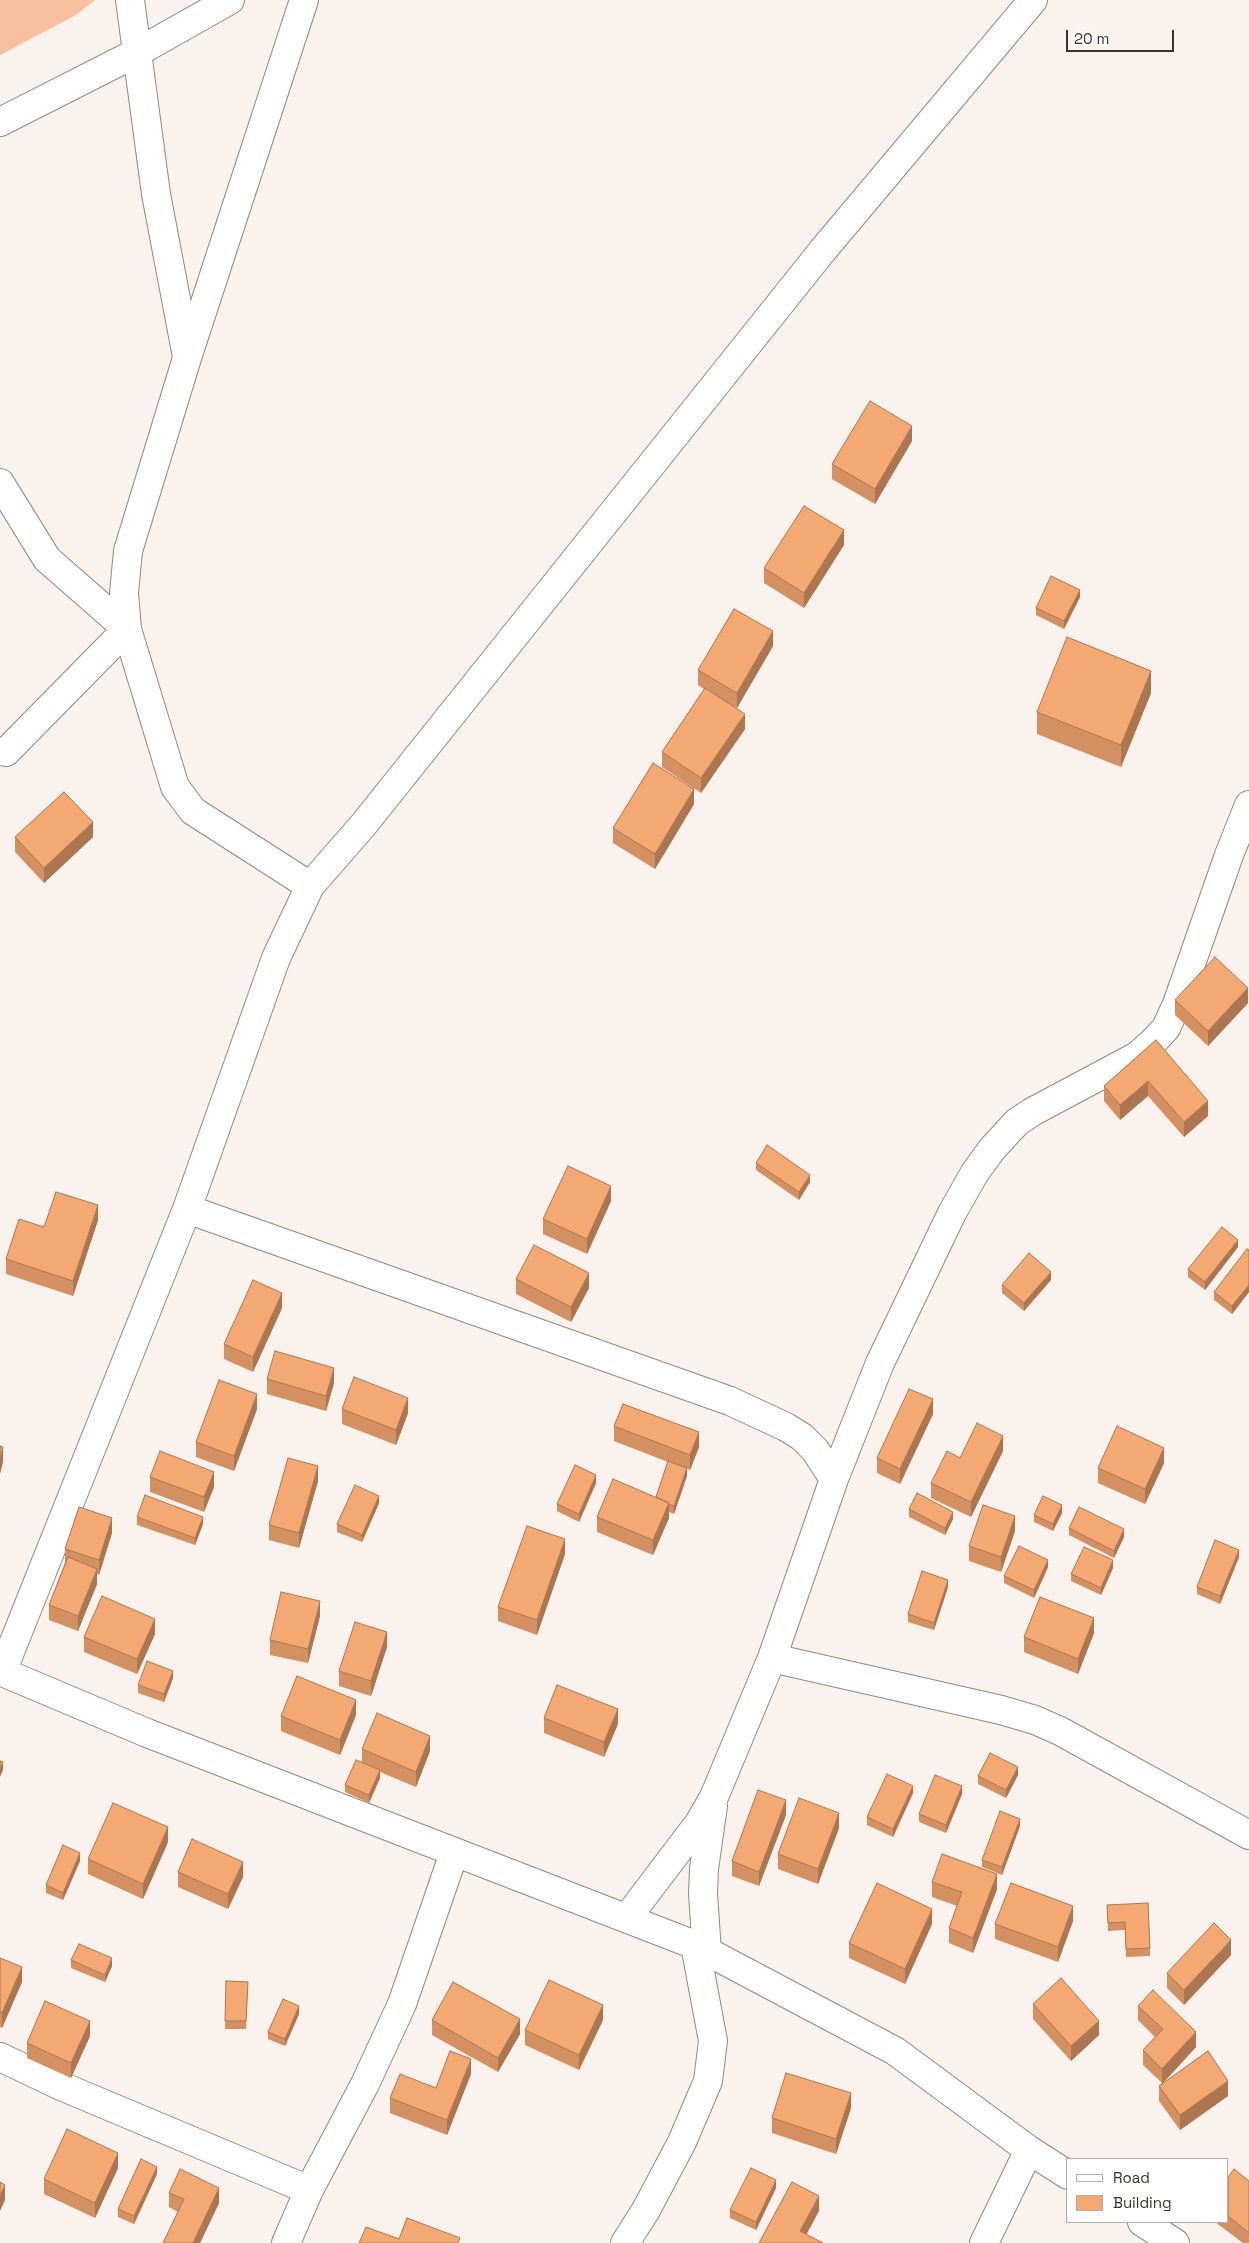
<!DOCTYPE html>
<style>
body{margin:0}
#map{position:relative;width:1249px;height:2243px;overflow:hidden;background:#faf2ec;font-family:"Space Grotesk",sans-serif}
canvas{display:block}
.legend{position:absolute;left:1066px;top:2158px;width:162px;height:65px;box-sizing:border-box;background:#fff;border:1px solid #afadad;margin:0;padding:6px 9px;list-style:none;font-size:15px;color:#363331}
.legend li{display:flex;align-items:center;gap:10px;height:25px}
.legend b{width:25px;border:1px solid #afadad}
.scale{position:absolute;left:1066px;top:30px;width:108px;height:22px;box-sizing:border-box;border:2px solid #363331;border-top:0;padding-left:6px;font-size:15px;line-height:18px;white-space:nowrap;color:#363331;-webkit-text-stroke:4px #fff;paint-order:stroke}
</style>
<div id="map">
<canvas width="1249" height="2243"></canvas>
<ul class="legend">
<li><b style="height:6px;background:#fff"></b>Road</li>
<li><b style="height:14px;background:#f5a972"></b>Building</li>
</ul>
<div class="scale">20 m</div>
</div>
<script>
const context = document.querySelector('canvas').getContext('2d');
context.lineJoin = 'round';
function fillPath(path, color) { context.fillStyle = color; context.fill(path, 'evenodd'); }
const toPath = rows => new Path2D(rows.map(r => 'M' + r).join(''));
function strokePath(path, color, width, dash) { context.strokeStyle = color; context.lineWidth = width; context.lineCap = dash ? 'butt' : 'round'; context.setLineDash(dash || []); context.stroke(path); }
fillPath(toPath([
 [0,0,95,0,76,15,0,55]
]), '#f6c19c');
const minor = toPath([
 [130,0,156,194,187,357],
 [304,0,187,358,128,551,124,593,127,629,175,787,193,811,310,886],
 [0,122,136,53,230,0],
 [0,483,47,559,127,629,6,752],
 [187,1209,730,1401,786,1427,802,1437,815,1450,834,1479],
 [772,1658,1001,1710,1035,1720,1060,1731,1249,1835],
 [0,1671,147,1733,695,1945,895,2051,1029,2150,1068,2175],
 [2,1672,187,1209,276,958,310,886,364,824,823,250,1033,0],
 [627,1918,699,1823,714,1797,772,1658,834,1479,880,1363,952,1213,974,1174,992,1149,1017,1122,1032,1112,1137,1056,1153,1042,1166,1028,1177,1004,1229,855,1249,805],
 [707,1952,703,1894,704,1869,713,1806],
 [0,2057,61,2086,309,2190],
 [1142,2222,1175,2243],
 [286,2243,309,2190,365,2084,402,2004,454,1853],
 [625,2243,646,2210,682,2142,708,2081,713,2041,695,1945],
 [984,2243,1029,2150]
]);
strokePath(minor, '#918984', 30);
strokePath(minor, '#fff', 28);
fillPath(toPath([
 [912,441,875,504,832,479,832,464],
 [844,545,804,608,764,583,764,568],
 [1080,597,1064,629,1036,615,1036,608],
 [773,646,737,708,727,703,745,729,701,793,662,767,662,752,704,689,698,685,698,670],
 [1151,693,1121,767,1037,734,1037,712],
 [694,804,655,869,613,843,613,828],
 [15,837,93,837,44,883,15,852],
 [1175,1000,1248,1003,1208,1046,1175,1015],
 [1156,1040,1208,1116,1184,1137,1148,1096,1120,1120,1104,1101,1104,1086],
 [756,1163,810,1182,799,1200,756,1170],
 [611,1201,587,1254,543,1234,543,1219],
 [98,1220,73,1296,6,1274,6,1259,44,1227],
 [1238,1247,1205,1290,1188,1277,1188,1269],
 [1249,1250,1249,1292,1232,1314,1214,1300,1214,1292],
 [516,1279,589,1288,571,1322,516,1294],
 [1051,1280,1024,1311,1002,1293,1002,1285],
 [282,1308,253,1372,224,1359,224,1344],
 [267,1379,334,1383,326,1411,267,1394],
 [257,1409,234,1471,196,1457,196,1442],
 [342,1409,408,1413,396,1445,342,1424],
 [933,1414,900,1484,877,1473,877,1458],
 [614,1426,699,1447,690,1470,687,1469,687,1476,674,1514,669,1512,669,1518,653,1555,597,1532,597,1517,656,1497,668,1462,614,1441],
 [1003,1451,971,1517,931,1498,931,1483,960,1458],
 [1164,1463,1145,1504,1098,1483,1098,1468],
 [150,1477,214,1487,204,1512,150,1492],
 [318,1481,299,1548,269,1540,269,1525],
 [596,1483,579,1522,557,1511,557,1504],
 [379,1503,362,1542,337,1532,337,1524],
 [909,1509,953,1519,945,1535,909,1517],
 [1062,1513,1053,1531,1034,1522,1034,1515],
 [137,1517,203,1524,195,1545,137,1525],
 [1069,1528,1124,1537,1114,1558,1069,1535],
 [1015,1531,1001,1572,969,1561,969,1546],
 [112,1533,99,1575,97,1574,97,1584,78,1631,49,1620,49,1605,65,1563,65,1549],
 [565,1554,537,1635,498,1621,498,1607],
 [1239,1557,1220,1604,1197,1594,1197,1587],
 [1048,1567,1034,1598,1004,1583,1004,1576],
 [1113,1568,1101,1595,1071,1581,1071,1574],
 [948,1587,934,1630,908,1622,908,1614],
 [320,1616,308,1663,270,1655,270,1640],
 [1094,1633,1078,1674,1024,1652,1024,1637],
 [155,1634,137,1674,84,1652,84,1637],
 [387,1647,371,1696,339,1686,339,1671],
 [173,1678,164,1702,138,1693,138,1685],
 [356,1715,340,1755,281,1731,281,1716],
 [544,1718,618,1724,604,1757,544,1733],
 [362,1749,430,1751,416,1787,380,1772,380,1778,369,1803,345,1792,345,1785,362,1762],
 [1018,1775,1006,1798,978,1784,978,1776],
 [913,1793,893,1837,867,1825,867,1817],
 [962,1794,946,1833,919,1822,919,1814],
 [786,1815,759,1886,732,1876,732,1861],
 [1020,1826,1002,1875,982,1867,982,1860],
 [839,1828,818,1884,778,1869,778,1854],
 [168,1842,143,1899,88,1874,88,1859],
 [80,1861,63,1900,46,1893,46,1885],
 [178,1872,243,1877,228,1909,178,1887],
 [932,1882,997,1889,973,1953,949,1943,949,1928,957,1906,932,1897],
 [1107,1905,1150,1948,1150,1956,1126,1957,1125,1930,1108,1931],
 [1073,1921,1058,1962,995,1939,995,1924],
 [932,1924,905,1984,849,1958,849,1943],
 [1231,1955,1184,2005,1167,1988,1167,1973],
 [0,1958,22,1982,2,2028,0,2027],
 [71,1960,112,1966,105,1982,71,1968],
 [226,1981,248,1982,246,2029,225,2029],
 [1033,2004,1099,2035,1071,2061,1033,2019],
 [1138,2006,1196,2047,1163,2083,1228,2096,1180,2130,1159,2101,1159,2086,1162,2083,1143,2065,1143,2050,1155,2037,1138,2020],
 [299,2014,285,2046,268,2039,268,2032],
 [432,2020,520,2034,498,2072,432,2035],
 [603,2020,579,2070,525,2045,525,2030],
 [90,2036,71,2078,27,2058,27,2043],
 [471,2074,447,2135,390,2113,390,2098,436,2088],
 [851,2108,836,2154,772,2133,772,2118],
 [118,2168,95,2218,44,2194,44,2179],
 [157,2174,134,2224,118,2217,118,2209],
 [1228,2177,1249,2181,1249,2243,1243,2243,1215,2222,1228,2222],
 [776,2188,756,2230,730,2218,730,2210],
 [169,2193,219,2203,200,2243,163,2243,178,2212,169,2207]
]), '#d39162');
fillPath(toPath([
 [912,426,912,441,875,504,875,489],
 [844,530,844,545,804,608,804,593],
 [1080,590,1080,597,1064,629,1064,621],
 [773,631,773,646,737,708,737,693],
 [1151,671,1151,693,1121,767,1121,745],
 [745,714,745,729,701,793,701,778],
 [694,789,694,804,655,869,655,854],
 [93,822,93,837,44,883,44,868],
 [1248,988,1248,1003,1208,1046,1208,1031],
 [1148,1081,1148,1096,1120,1120,1120,1105],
 [1208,1101,1208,1116,1184,1137,1184,1122],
 [810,1175,810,1182,799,1200,799,1192],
 [611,1186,611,1201,587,1254,587,1239],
 [98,1205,98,1220,73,1296,73,1281],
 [1238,1240,1238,1247,1205,1290,1205,1282],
 [1051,1272,1051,1280,1024,1311,1024,1303],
 [589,1273,589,1288,571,1322,571,1307],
 [1249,1285,1249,1292,1232,1314,1232,1306],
 [282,1293,282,1308,253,1372,253,1357],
 [334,1368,334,1383,326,1411,326,1396],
 [257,1394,257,1409,234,1471,234,1456],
 [408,1398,408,1413,396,1445,396,1430],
 [933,1399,933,1414,900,1484,900,1469],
 [699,1432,699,1447,690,1470,690,1455],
 [1003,1436,1003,1451,971,1517,971,1502],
 [3,1447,3,1462,0,1474,0,1459],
 [1164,1448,1164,1463,1145,1504,1145,1489],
 [318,1466,318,1481,299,1548,299,1533],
 [687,1468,687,1476,674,1514,674,1506],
 [214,1472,214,1487,204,1512,204,1497],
 [596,1475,596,1483,579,1522,579,1514],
 [379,1496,379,1503,362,1542,362,1535],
 [669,1503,669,1518,653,1555,653,1540],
 [1062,1505,1062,1513,1053,1531,1053,1524],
 [953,1512,953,1519,945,1535,945,1528],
 [1015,1516,1015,1531,1001,1572,1001,1557],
 [203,1517,203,1524,195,1545,195,1538],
 [112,1518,112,1533,99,1575,99,1560],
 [1124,1529,1124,1537,1114,1558,1114,1551],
 [565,1539,565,1554,537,1635,537,1620],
 [1239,1550,1239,1557,1220,1604,1220,1596],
 [1048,1560,1048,1567,1034,1598,1034,1590],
 [1113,1560,1113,1568,1101,1595,1101,1588],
 [97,1569,97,1584,78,1631,78,1616],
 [948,1580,948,1587,934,1630,934,1623],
 [320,1601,320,1616,308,1663,308,1649],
 [1094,1618,1094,1633,1078,1674,1078,1659],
 [155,1619,155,1634,137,1674,137,1659],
 [387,1632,387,1647,371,1696,371,1681],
 [173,1671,173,1678,164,1702,164,1694],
 [356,1700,356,1715,340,1755,340,1740],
 [618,1709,618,1724,604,1757,604,1742],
 [430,1736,430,1751,416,1787,416,1772],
 [3,1762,3,1770,0,1777,0,1769],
 [1018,1767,1018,1775,1006,1798,1006,1790],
 [380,1770,380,1778,369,1803,369,1795],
 [913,1786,913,1793,893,1837,893,1829],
 [962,1786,962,1794,946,1833,946,1825],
 [786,1800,786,1815,759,1886,759,1872],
 [839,1813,839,1828,818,1884,818,1869],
 [1020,1819,1020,1826,1002,1875,1002,1867],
 [168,1827,168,1842,143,1899,143,1884],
 [80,1853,80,1861,63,1900,63,1893],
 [243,1862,243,1877,228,1909,228,1894],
 [997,1874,997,1889,973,1953,973,1938],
 [1073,1906,1073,1921,1058,1962,1058,1947],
 [932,1909,932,1924,905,1984,905,1969],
 [1231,1940,1231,1955,1184,2005,1184,1990],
 [112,1958,112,1966,105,1982,105,1975],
 [22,1967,22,1982,2,2028,2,2013],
 [603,2005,603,2020,579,2070,579,2055],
 [299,2006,299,2014,285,2046,285,2039],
 [520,2019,520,2034,498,2072,498,2058],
 [90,2021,90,2036,71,2078,71,2063],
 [1099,2021,1099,2035,1071,2061,1071,2046],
 [1196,2032,1196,2047,1162,2084,1162,2069],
 [471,2059,471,2074,447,2135,447,2120],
 [1228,2081,1228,2096,1180,2130,1180,2115],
 [851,2093,851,2108,836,2154,836,2139],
 [118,2153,118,2168,95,2218,95,2203],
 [157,2167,157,2174,134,2224,134,2216],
 [776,2180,776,2188,756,2230,756,2222],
 [5,2185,5,2200,0,2211,0,2196],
 [219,2188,219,2203,200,2243,193,2243],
 [819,2196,819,2211,802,2243,800,2231]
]), '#ac7650');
const building = toPath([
 [870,401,912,426,875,489,832,464,870,401],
 [804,506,844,530,804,593,764,568,804,506],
 [1051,576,1080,590,1064,621,1036,608,1051,576],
 [734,609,773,631,737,693,698,670,734,609],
 [1067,637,1151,671,1121,745,1037,712,1067,637],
 [705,688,745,714,701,778,662,752,705,688],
 [653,763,694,789,655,854,613,828,653,763],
 [64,792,93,822,44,868,15,837,64,792],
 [1215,957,1248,988,1208,1031,1175,1000,1215,957],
 [1156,1040,1208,1101,1184,1122,1148,1081,1120,1105,1104,1086,1156,1040],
 [767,1145,810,1175,799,1192,756,1163,767,1145],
 [568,1166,611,1186,587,1239,543,1219,568,1166],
 [56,1192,98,1205,73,1281,6,1259,19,1219,44,1227,56,1192],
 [1222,1227,1238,1240,1205,1282,1188,1269,1222,1227],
 [534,1245,589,1273,571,1307,516,1279,534,1245],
 [1247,1249,1249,1250,1249,1285,1232,1306,1214,1292,1247,1249],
 [1029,1253,1051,1272,1024,1303,1002,1285,1029,1253],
 [253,1280,282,1293,253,1357,224,1344,253,1280],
 [275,1351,334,1368,326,1396,267,1379,275,1351],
 [354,1377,408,1398,396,1430,342,1409,354,1377],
 [219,1380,257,1394,234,1456,196,1442,219,1380],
 [909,1389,933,1399,900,1469,877,1458,909,1389],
 [623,1404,699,1432,690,1455,614,1426,623,1404],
 [977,1423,1003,1436,971,1502,931,1483,947,1451,960,1458,977,1423],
 [1117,1426,1164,1448,1145,1489,1098,1468,1117,1426],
 [0,1446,3,1447,0,1459,0,1446],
 [160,1451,214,1472,204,1497,150,1477,160,1451],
 [288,1458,318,1466,299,1533,269,1525,288,1458],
 [668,1461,687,1468,674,1506,668,1504,669,1503,656,1497,668,1461],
 [575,1465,596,1475,579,1514,557,1504,575,1465],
 [613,1479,669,1503,653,1540,597,1517,613,1479],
 [355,1485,379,1496,362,1535,337,1524,355,1485],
 [917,1493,953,1512,945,1528,909,1509,917,1493],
 [145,1495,203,1517,195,1538,137,1517,145,1495],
 [1043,1496,1062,1505,1053,1524,1034,1515,1043,1496],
 [983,1505,1015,1516,1001,1557,969,1546,983,1505],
 [79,1507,112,1518,99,1560,65,1549,79,1507],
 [1079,1507,1124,1529,1114,1551,1069,1528,1079,1507],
 [527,1526,565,1539,537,1620,498,1607,527,1526],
 [1215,1540,1239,1550,1220,1596,1197,1587,1215,1540],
 [1019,1546,1048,1560,1034,1590,1004,1576,1019,1546],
 [1084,1547,1113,1560,1101,1588,1071,1574,1084,1547],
 [68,1557,97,1569,78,1616,49,1605,68,1557],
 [922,1571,948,1580,934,1623,908,1614,922,1571],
 [281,1592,320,1601,308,1649,270,1640,281,1592],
 [102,1596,155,1619,137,1659,84,1637,102,1596],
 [1040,1597,1094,1618,1078,1659,1024,1637,1040,1597],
 [355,1622,387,1632,371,1681,339,1671,355,1622],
 [147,1661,173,1671,164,1694,138,1685,147,1661],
 [297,1676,356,1700,340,1740,281,1716,297,1676],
 [557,1685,618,1709,604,1742,544,1718,557,1685],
 [377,1713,430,1736,416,1772,362,1749,377,1713],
 [990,1753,1018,1767,1006,1790,978,1776,990,1753],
 [356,1760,380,1770,369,1795,345,1785,356,1760],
 [0,1761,3,1762,0,1769,0,1761],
 [887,1774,913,1786,893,1829,867,1817,887,1774],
 [935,1775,962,1786,946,1825,919,1814,935,1775],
 [758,1790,786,1800,759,1872,732,1861,758,1790],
 [799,1798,839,1813,818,1869,778,1854,799,1798],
 [113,1803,168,1827,143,1884,88,1859,113,1803],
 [1000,1811,1020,1819,1002,1867,982,1860,1000,1811],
 [192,1839,243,1862,228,1894,178,1872,192,1839],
 [63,1845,80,1853,63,1893,46,1885,63,1845],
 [942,1854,997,1874,973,1938,949,1928,962,1892,932,1882,942,1854],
 [877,1883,932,1909,905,1969,849,1943,877,1883],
 [1011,1883,1073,1906,1058,1947,995,1924,1011,1883],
 [1148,1903,1150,1948,1126,1949,1125,1922,1108,1923,1107,1905,1148,1903],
 [1214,1923,1231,1940,1184,1990,1167,1973,1214,1923],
 [79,1944,112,1958,105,1975,71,1960,79,1944],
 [0,1958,22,1967,2,2013,0,2012,0,1958],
 [1061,1978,1099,2021,1071,2046,1033,2004,1061,1978],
 [549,1980,603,2005,579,2055,525,2030,549,1980],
 [226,1981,248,1982,246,2021,225,2021,226,1981],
 [453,1982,520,2019,498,2058,432,2020,453,1982],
 [1153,1990,1196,2032,1162,2069,1143,2050,1163,2029,1138,2006,1153,1990],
 [283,1999,299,2006,285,2039,268,2032,283,1999],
 [45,2001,90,2021,71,2063,27,2043,45,2001],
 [450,2051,471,2059,447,2120,390,2098,400,2074,436,2088,450,2051],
 [1208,2051,1228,2081,1180,2115,1159,2086,1208,2051],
 [786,2073,851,2093,836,2139,772,2118,786,2073],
 [67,2129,118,2153,95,2203,44,2179,67,2129],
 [141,2159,157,2167,134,2216,118,2209,141,2159],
 [751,2168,776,2180,756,2222,730,2210,751,2168],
 [180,2169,219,2188,193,2243,163,2243,184,2199,169,2193,180,2169],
 [1234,2169,1249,2181,1249,2233,1228,2216,1228,2177,1234,2169],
 [0,2182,5,2185,0,2196,0,2182],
 [792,2182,819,2196,800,2231,823,2243,759,2243,792,2182],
 [407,2218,460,2238,458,2243,359,2243,366,2227,399,2239,407,2218]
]);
fillPath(building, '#f5a972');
strokePath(building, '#ac7650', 1);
</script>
